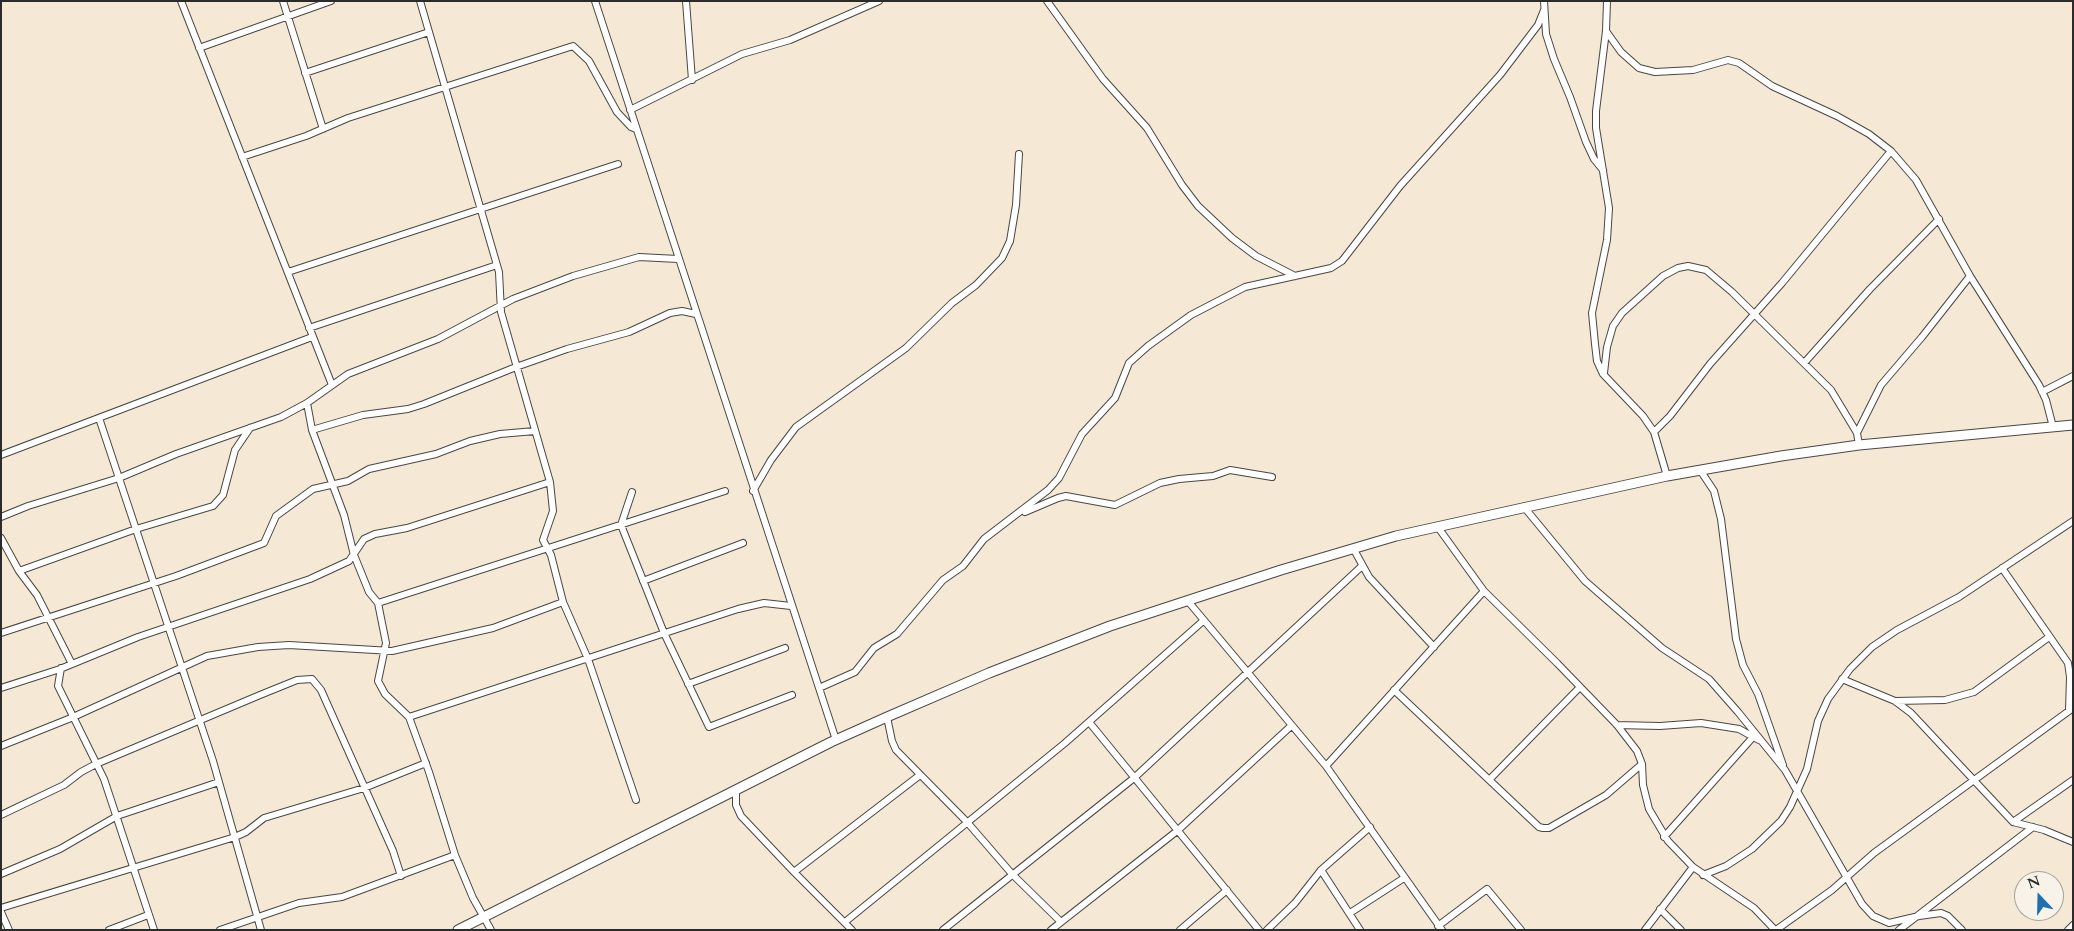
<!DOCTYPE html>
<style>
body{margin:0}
#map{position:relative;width:2074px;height:931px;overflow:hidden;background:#f5e8d4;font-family:Cardo,serif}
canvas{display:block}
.frame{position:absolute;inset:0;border:2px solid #2b2b2b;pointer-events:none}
.north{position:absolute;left:2014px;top:871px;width:50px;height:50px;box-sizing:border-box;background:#f7f3e8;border:1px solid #a5a39c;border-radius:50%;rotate:339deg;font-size:14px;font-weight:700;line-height:20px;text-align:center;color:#2b2b2b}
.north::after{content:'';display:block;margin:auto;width:18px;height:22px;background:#1f6fb2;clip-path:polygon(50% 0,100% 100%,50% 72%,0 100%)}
</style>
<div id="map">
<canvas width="2074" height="931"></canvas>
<div class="frame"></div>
<div class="north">N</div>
</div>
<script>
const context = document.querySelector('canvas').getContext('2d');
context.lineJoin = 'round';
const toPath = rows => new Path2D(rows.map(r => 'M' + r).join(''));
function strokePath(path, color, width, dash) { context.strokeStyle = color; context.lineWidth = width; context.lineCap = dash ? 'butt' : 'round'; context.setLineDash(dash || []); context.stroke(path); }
const minor = toPath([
 [181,1,332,385],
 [283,1,323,129],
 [420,1,499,272,501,312,550,482,553,511,543,540,551,555,563,602,588,659,636,800],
 [595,1,836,740],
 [686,1,692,80],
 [1047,1,1103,79,1147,128,1182,185,1198,206,1232,238,1256,256,1295,276],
 [1544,1,1546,34,1554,59,1570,97,1586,142,1594,159,1603,170],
 [1607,1,1606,31,1596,111,1596,128,1609,208,1607,240,1592,313,1595,344,1597,361,1603,374,1643,416,1654,432,1667,476],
 [1606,31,1621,52,1639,68,1655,72,1693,70,1728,60,1739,63,1772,86,1837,116,1869,134,1891,151,1916,180,1970,276,2039,385,2046,400,2053,427],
 [199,48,331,1],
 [305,73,429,32],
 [630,110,742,54,790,40,879,1],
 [242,157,306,136,348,118,573,46,589,61,617,112,631,127,636,129],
 [288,272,618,164],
 [309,328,497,265],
 [1805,362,1870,289,1939,219],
 [1604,373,1607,347,1613,326,1622,313,1663,276,1678,268,1688,266,1706,270,1732,292,1831,390,1857,433,1859,445],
 [2042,392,2073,376],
 [307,403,312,430,344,515,354,555,369,592,378,603,386,643,378,681,385,694,409,717,429,772,455,855,473,898,491,930],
 [99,418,213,761,261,930],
 [312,430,363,415,408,409,424,404,516,367,567,349,629,332,670,313,682,311,696,314],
 [1654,432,1670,416,1710,364,1782,283,1891,151],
 [1857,433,1881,385,1922,337,1970,276],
 [1,455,312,337],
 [1700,470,1714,491,1721,519,1736,639,1743,665,1758,694,1783,765],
 [753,491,771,460,796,427,906,348,952,303,976,285,1002,258,1010,241,1016,205,1019,154],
 [632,492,621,525,664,633,709,727,792,695],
 [1524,507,1585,581,1662,648,1709,679,1738,712,1785,770,1862,904,1873,916,1889,923,1919,916,1941,913,1948,916,1962,930],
 [1025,512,1058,498,1066,496,1115,505,1160,483,1179,479,1213,476,1230,470,1272,477],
 [1,517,28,506,119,478,176,454,281,417,307,403,348,374,438,339,513,299,573,276,639,257,678,259],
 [1437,526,1484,591,1557,663,1617,725,1637,751,1642,764,1643,785,1649,809,1668,841,1693,867,1754,908,1775,930],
 [1,538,19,571,37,595,72,664],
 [1353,548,1369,577,1434,647],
 [2002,568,2068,663,2070,677,2069,711],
 [19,571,136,529,213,506,223,495,235,450,250,428],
 [643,581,743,543],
 [1187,600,1326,766,1442,930],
 [378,603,725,491],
 [1,633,176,576,264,543,276,516,313,489,348,481,369,469,436,454,470,441,500,434,535,431],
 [61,668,58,686,104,779,154,930],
 [1842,679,1895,701,1911,713,2013,822,2044,830,2073,842],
 [688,684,785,648],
 [1,688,60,669,138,637,310,579,349,561,364,539,375,534,407,528,550,482],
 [819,688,855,672,874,648,897,634,943,580,963,566,984,539,1048,490,1059,478,1082,434,1115,398,1129,363,1148,346,1191,315,1245,287,1331,268,1342,261,1400,186,1500,75,1538,25,1544,10],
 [1394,690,1539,827,1543,828,1549,828,1606,795,1642,764],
 [1895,701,1945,700,1974,692,2049,637],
 [409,717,738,609,764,603,791,606],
 [887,717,892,741,896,750,967,822,1012,874,1061,922],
 [1089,722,1259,930],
 [1617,725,1660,726,1701,723,1739,729,1759,740],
 [1,746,71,718,207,656,258,647,289,645,392,651,493,628,563,602],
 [1326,766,1484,591],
 [1490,779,1580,687],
 [736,790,736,805,741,816,794,872,852,930],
 [1,815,64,785,81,772,96,764,260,695,297,680,312,679,321,690,393,851,401,876],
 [2013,822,2073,780],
 [1664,837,1753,737],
 [1321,870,1360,930],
 [794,872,920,775],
 [1,874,60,849,117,816,219,782],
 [1703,875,1726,866,1752,849,1781,821,1790,807,1807,769,1818,721,1828,699,1850,669,1872,647,1897,630,1959,597,2073,521],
 [1,908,235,837,246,832,264,818,364,788,426,763],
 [1660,909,1681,930],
 [1,912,9,930],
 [1350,913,1404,878],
 [845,922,1065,743,1203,621],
 [1438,926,1487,889,1521,930],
 [109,930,148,915],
 [220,930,299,903,342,897,455,855],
 [943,930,1134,778,1362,566],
 [1051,930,1177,831,1291,726],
 [1180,930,1227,890],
 [1267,930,1295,903,1321,870,1370,827],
 [1645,930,1693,867],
 [1776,930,1832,890,1874,853,2073,708],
 [1899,930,2033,827],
 [2068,930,2073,925]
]);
const tertiary = toPath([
 [458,930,831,742,887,717,989,673,1110,626,1281,570,1396,536,1667,476,1781,456,1859,445,2073,425]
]);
strokePath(minor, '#494744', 8);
strokePath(tertiary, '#494744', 11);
strokePath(minor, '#fff', 6);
strokePath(tertiary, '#fff', 9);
</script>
